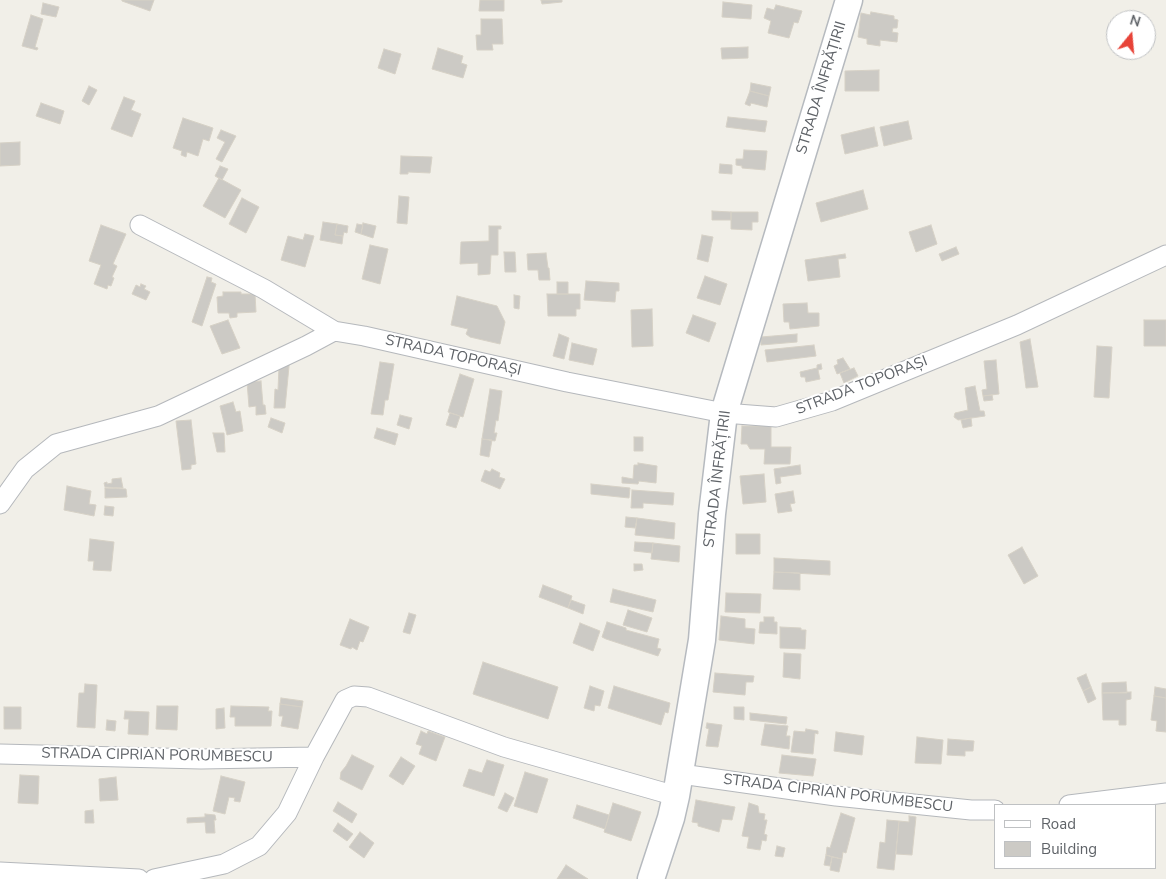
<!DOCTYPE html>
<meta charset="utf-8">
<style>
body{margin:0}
#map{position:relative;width:1166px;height:879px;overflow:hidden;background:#f1efe8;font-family:"Nunito Sans",sans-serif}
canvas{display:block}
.legend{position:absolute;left:994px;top:804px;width:162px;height:65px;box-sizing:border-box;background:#fff;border:1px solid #bfc1c3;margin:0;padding:6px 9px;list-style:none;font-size:15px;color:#5f6368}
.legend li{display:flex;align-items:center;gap:10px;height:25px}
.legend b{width:25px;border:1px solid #bfc1c3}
.north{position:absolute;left:1106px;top:10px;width:50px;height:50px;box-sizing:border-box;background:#fff;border:1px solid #bfc1c3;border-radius:50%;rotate:17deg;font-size:14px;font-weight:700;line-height:20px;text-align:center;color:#5f6368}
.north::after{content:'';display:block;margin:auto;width:18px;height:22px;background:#e74338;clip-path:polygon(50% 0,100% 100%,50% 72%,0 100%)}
</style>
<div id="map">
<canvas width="1166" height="879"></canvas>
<ul class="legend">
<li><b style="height:6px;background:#fff"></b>Road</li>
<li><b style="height:14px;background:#cccac5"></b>Building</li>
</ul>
<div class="north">N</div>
</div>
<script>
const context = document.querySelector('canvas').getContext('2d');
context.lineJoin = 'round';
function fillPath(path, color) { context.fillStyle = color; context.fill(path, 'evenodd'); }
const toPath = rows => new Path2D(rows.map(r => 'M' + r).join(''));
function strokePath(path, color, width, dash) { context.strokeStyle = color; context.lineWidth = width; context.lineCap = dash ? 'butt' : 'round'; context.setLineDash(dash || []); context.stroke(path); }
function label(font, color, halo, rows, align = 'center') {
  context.font = font + ' "Nunito Sans",sans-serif'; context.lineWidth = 4; context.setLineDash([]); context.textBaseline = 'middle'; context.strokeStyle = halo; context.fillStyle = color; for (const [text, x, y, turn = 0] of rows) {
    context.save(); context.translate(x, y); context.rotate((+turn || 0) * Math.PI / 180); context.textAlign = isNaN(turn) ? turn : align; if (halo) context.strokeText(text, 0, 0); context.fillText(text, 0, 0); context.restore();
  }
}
const building = toPath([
 [122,0,154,0,150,11,122,1,122,0],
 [480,0,504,0,504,11,479,11,480,0],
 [541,0,562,0,562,2,542,4,541,0],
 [723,2,752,5,751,19,722,17,723,2],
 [43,3,59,7,56,17,41,14,43,3],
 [776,5,802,11,798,23,794,22,789,38,768,33,771,21,764,18,767,8,774,10,776,5],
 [871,12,894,16,894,19,898,20,897,28,893,28,892,32,898,33,897,42,880,40,880,46,867,44,867,39,858,37,861,13,870,15,871,12],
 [31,15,43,19,35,47,38,48,37,50,22,46,31,15],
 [481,19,502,19,503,44,492,44,493,50,477,50,476,35,481,35,481,19],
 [748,47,748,58,722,59,721,48,748,47],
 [438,48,463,56,461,63,467,65,463,78,432,69,438,48],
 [384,49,401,54,395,74,378,68,384,49],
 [879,70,879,91,845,91,845,71,879,70],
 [751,83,771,87,769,96,750,91,751,83],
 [89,86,97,90,89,105,82,101,89,86],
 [750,91,769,96,767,107,751,103,750,106,745,104,750,91],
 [124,97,135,101,131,110,141,114,132,137,111,129,124,97],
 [41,103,64,111,60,124,36,116,41,103],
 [728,117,767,121,765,132,726,127,728,117],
 [183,118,213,128,209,141,203,139,198,156,187,152,186,157,181,155,182,151,173,148,183,118],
 [908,121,912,139,884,146,880,127,908,121],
 [874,127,878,146,845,154,841,135,874,127],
 [221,130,236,136,222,162,216,159,225,142,217,138,221,130],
 [20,142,20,165,0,166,0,143,20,142],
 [744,150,767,151,765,170,742,168,742,166,736,165,736,159,743,159,744,150],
 [401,156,432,157,430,173,408,172,408,174,400,174,401,156],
 [720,164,732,165,732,174,719,173,720,164],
 [220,166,228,169,222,180,215,176,220,166],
 [219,178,241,190,225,218,203,206,219,178],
 [863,190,868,209,821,222,816,203,863,190],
 [399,196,409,197,407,224,397,223,399,196],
 [242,198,259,207,246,233,229,224,242,198],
 [712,211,731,212,731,220,712,220,712,211],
 [731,212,758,212,758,222,752,222,752,230,731,229,731,212],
 [323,222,337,224,335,235,343,236,342,244,320,240,323,222],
 [363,223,376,226,373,238,361,234,363,223],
 [337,224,348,226,347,233,344,232,343,236,335,235,337,224],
 [357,224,363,225,361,234,355,232,357,224],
 [101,225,126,234,113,264,117,266,112,277,114,278,111,286,108,285,107,289,94,284,101,265,89,261,101,225],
 [931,225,937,244,916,252,909,232,931,225],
 [489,226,501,226,501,229,498,229,498,255,491,255,490,274,478,275,478,263,460,264,461,242,489,241,489,226],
 [305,234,314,236,305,267,281,260,288,236,303,240,305,234],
 [702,235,713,237,708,262,697,259,702,235],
 [370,245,388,249,380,284,362,279,370,245],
 [956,247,959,254,942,261,939,254,956,247],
 [504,252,515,252,516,272,505,272,504,252],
 [546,253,548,268,549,268,550,280,539,280,538,270,528,270,527,254,546,253],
 [845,254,846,258,838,259,840,277,808,281,805,260,845,254],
 [705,276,727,284,720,305,697,298,705,276],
 [207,277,212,278,211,282,216,284,202,326,192,322,207,277],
 [586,281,619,283,619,291,616,291,615,302,584,300,586,281],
 [557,282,568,282,568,294,557,294,557,282],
 [141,284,146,286,144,289,150,292,146,300,132,294,136,285,140,287,141,284],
 [223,292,241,292,241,294,255,294,256,312,237,313,237,317,230,318,229,313,218,313,217,297,223,296,223,292],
 [547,294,580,294,580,309,576,309,576,316,548,316,547,294],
 [514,295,520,296,519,309,514,308,514,295],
 [457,296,497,306,505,322,500,344,470,337,466,334,468,329,451,325,457,296],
 [807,303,808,313,819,313,819,326,790,329,789,322,784,322,783,304,807,303],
 [652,309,653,346,632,347,631,310,652,309],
 [693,315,716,323,709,342,686,333,693,315],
 [228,320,240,348,222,354,210,326,228,320],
 [1144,320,1166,320,1166,346,1144,346,1144,320],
 [559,334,569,338,564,359,553,356,559,334],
 [797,334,797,342,761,345,761,337,797,334],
 [1030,339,1038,387,1026,388,1020,342,1030,339],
 [572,343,597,349,593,365,569,360,572,343],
 [814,345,816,356,767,362,765,350,814,345],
 [1097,346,1112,347,1109,398,1094,397,1097,346],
 [290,356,285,408,274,408,275,389,278,390,279,366,290,356],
 [843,358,850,369,837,374,834,366,838,364,837,360,843,358],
 [996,360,999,394,983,396,982,390,987,389,984,361,996,360],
 [380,362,394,364,388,400,385,400,383,415,371,414,380,362],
 [821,364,822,369,818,370,820,379,806,382,805,377,801,377,800,372,817,368,817,365,821,364],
 [854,368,858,376,844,383,840,373,854,368],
 [460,374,474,379,463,417,448,412,460,374],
 [261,381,263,405,265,405,266,414,256,415,256,406,249,407,247,382,261,381],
 [975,386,980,411,984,411,985,416,958,420,954,417,955,413,968,410,965,388,975,386],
 [490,389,502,391,498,421,496,420,494,433,497,433,495,441,482,439,490,389],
 [992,395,993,400,984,401,983,396,992,395],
 [233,402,236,412,240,411,243,431,227,435,220,406,233,402],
 [450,413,460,416,456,428,446,425,450,413],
 [400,415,412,418,409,429,397,425,400,415],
 [271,418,285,423,282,433,268,427,271,418],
 [971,418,972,426,963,428,961,420,971,418],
 [191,420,196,464,191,465,191,469,182,470,176,421,191,420],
 [742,426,771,426,771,447,791,447,790,464,764,464,765,449,750,449,747,444,741,444,742,426],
 [377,428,398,434,395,445,374,438,377,428],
 [213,433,224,433,225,452,217,452,213,433],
 [634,437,643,437,643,451,634,451,634,437],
 [482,439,492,440,489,457,480,455,482,439],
 [638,463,657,466,656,483,639,481,638,484,622,483,622,477,633,479,634,465,638,465,638,463],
 [800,465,801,474,780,477,781,483,776,484,774,469,800,465],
 [492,469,500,473,499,477,505,479,500,489,481,481,485,470,490,472,492,469],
 [764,474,766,502,743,504,740,476,764,474],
 [121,478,123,488,105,487,104,483,107,482,107,484,112,483,112,479,121,478],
 [591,484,630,488,629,498,591,494,591,484],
 [67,486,91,491,89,504,96,505,94,516,64,510,67,486],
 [105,488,126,489,127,497,105,498,105,488],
 [632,490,674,493,673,505,643,503,643,508,631,508,632,490],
 [793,491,795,503,790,504,792,511,778,513,775,494,793,491],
 [105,506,114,507,113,516,104,515,105,506],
 [626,517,637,518,635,528,625,527,626,517],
 [637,518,675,523,674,539,635,535,637,518],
 [736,534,760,534,760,554,736,554,736,534],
 [90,539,114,542,111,571,93,570,94,561,88,561,90,539],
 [635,542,653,543,652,553,634,551,635,542],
 [653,543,680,546,679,562,651,559,653,543],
 [1022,547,1038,576,1024,584,1008,555,1022,547],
 [774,558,830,561,830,575,774,572,774,558],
 [634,564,642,564,643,570,634,571,634,564],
 [774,572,800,573,800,590,773,589,774,572],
 [543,585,572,596,568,608,539,597,543,585],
 [613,589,656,600,653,612,610,602,613,589],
 [726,593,761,594,760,613,725,612,726,593],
 [571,600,585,605,583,614,568,608,571,600],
 [628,610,652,618,647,632,623,625,628,610],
 [409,613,416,615,410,634,403,632,409,613],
 [721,616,745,619,745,628,755,629,754,644,719,640,721,616],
 [764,617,774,617,774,622,777,622,777,634,759,633,760,622,764,622,764,617],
 [350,619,369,627,363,642,360,641,357,650,352,647,351,649,340,645,350,619],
 [607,622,626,628,626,630,659,639,657,648,661,649,658,656,606,639,602,637,607,622],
 [580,623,600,631,593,651,573,643,580,623],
 [780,627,801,628,801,630,806,630,805,649,780,648,780,627],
 [784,653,801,654,800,679,783,677,784,653],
 [483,662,558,687,548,719,473,694,483,662],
 [715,673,754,676,753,682,746,682,745,695,713,692,715,673],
 [1086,674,1091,687,1083,691,1077,678,1086,674],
 [1126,682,1127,693,1102,693,1102,683,1126,682],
 [85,684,97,685,95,728,77,727,79,693,84,693,85,684],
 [590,686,604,691,600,706,595,705,594,711,584,708,590,686],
 [614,686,670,703,668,713,665,712,661,725,608,708,614,686],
 [1091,687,1096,699,1088,703,1083,691,1091,687],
 [1155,687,1166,689,1166,698,1154,696,1155,687],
 [1131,692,1131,699,1126,700,1126,725,1119,725,1119,720,1103,720,1102,693,1131,692],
 [1154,696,1166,698,1166,732,1156,731,1157,721,1151,720,1154,696],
 [281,698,303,701,302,707,280,704,281,698],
 [280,704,302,707,298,729,281,726,283,716,279,716,280,704],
 [157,706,178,706,177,730,156,729,157,706],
 [231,706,269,707,268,711,272,711,271,726,235,726,235,717,230,717,231,706],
 [4,707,21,707,21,729,4,729,4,707],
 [734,707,744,707,744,720,734,719,734,707],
 [224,708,225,728,216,729,216,709,224,708],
 [125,711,149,712,148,735,128,734,129,719,124,719,125,711],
 [750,713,787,717,786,724,750,720,750,713],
 [107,720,116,721,115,731,106,730,107,720],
 [707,723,722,725,718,747,706,746,709,729,706,728,707,723],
 [765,724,788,726,786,736,790,736,789,749,761,745,765,724],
 [806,729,818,731,818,734,815,733,813,754,791,752,794,731,805,732,806,729],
 [421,731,427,734,428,731,445,737,436,761,419,754,422,746,416,744,421,731],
 [836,732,864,736,862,755,834,751,836,732],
 [917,737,943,740,941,764,915,763,917,737],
 [948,739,974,741,973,751,965,751,965,756,947,755,948,739],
 [352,755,374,766,362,790,340,779,341,772,346,766,352,755],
 [782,755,816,759,813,776,779,773,782,755],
 [401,757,415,766,403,785,389,776,401,757],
 [487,760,504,765,494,796,463,786,469,769,482,773,487,760],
 [525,772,548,779,537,813,514,806,525,772],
 [20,775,39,776,38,804,18,803,20,775],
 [221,776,245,782,240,802,234,801,235,798,229,797,225,814,213,811,221,776],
 [116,777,118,800,100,801,99,779,116,777],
 [505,793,514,798,507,812,498,808,505,793],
 [696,800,735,807,732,820,722,819,719,832,698,826,698,823,692,822,696,800],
 [338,802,357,814,352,823,333,811,338,802],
 [613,803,641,812,631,841,604,832,613,803],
 [749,803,758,806,759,813,765,814,764,820,767,820,764,834,767,835,766,841,762,840,760,850,747,848,749,837,742,836,749,803],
 [577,805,609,815,605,829,573,818,577,805],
 [93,810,94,823,85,823,85,811,93,810],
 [841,813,855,818,846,853,843,852,842,859,826,855,827,847,830,848,841,813],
 [205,814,215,815,216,820,214,820,215,833,206,833,205,822,187,823,187,818,205,817,205,814],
 [909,816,916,817,912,855,896,854,899,821,909,822,909,816],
 [887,820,899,821,894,870,877,868,880,842,885,843,887,820],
 [338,823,353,834,347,841,333,831,338,823],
 [360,832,374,843,364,858,349,847,360,832],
 [777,846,785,848,783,857,775,856,777,846],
 [826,855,832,857,830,866,824,865,826,855],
 [832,857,842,859,839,872,830,870,832,857],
 [566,865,588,879,557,879,566,865]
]);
fillPath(building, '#cccac5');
strokePath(building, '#d6d1c6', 1);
const street = toPath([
 [140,225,264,289,334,331],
 [0,504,25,469,56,444,158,416,306,346,334,331,364,336,567,382,724,413,776,417,832,401,1017,325,1166,255],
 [0,754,201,759,314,757],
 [681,774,836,796,971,810,995,810],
 [1069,805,1166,793],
 [0,872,139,879],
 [154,879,224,864,259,846,287,813,314,757,345,700,354,696,368,697,504,747,676,796]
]);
const secondary = toPath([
 [651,879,671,818,676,796,702,640,712,514,724,413,849,0]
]);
strokePath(street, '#b5b8bc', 21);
strokePath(secondary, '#b6babf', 29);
strokePath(street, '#fff', 19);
strokePath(secondary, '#fff', 26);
label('15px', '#5f6368', '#fff', [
 ["STRADA ÎNFRĂȚIRII",822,88,-73],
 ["STRADA TOPORAȘI",453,356,13],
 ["STRADA TOPORAȘI",862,386,-21],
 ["STRADA ÎNFRĂȚIRII",718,479,-83],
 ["STRADA CIPRIAN PORUMBESCU",157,756,1],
 ["STRADA CIPRIAN PORUMBESCU",838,794,7]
]);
</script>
